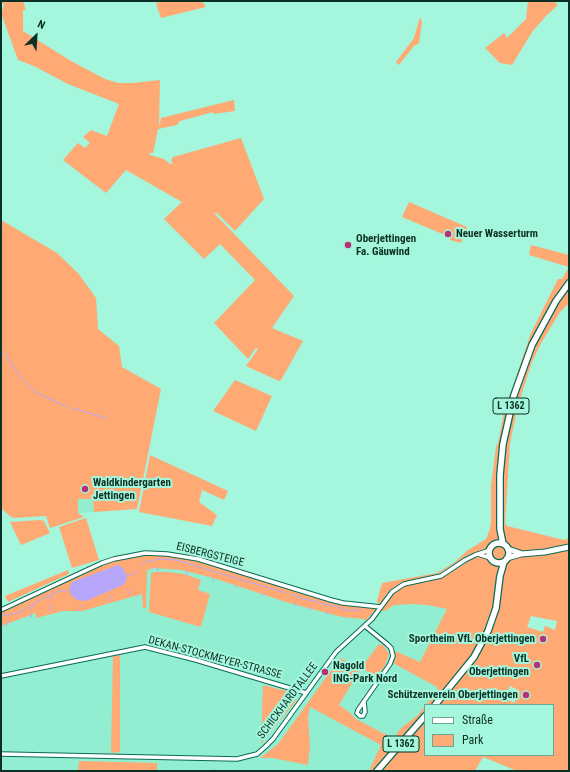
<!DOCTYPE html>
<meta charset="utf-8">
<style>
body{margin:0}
#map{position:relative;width:570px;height:772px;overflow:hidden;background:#a4f6dc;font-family:"Roboto Condensed",sans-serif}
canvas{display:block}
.frame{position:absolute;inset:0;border:2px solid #0d3026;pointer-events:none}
.legend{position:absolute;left:424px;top:704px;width:130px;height:52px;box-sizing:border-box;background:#a4f6dc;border:1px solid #68a793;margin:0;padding:5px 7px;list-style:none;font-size:12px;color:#0d3026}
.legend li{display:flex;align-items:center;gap:8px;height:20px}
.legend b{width:20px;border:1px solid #68a793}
.north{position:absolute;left:16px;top:16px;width:40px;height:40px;-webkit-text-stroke:3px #a4f6dc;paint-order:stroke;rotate:25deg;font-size:11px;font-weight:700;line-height:16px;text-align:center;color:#0d3026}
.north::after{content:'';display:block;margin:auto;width:14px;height:18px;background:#0d3026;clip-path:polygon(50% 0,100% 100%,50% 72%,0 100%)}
</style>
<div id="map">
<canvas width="570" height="772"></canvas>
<div class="frame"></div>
<ul class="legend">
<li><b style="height:5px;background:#fff"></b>Straße</li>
<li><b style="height:11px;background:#ffa974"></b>Park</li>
</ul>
<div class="north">N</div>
</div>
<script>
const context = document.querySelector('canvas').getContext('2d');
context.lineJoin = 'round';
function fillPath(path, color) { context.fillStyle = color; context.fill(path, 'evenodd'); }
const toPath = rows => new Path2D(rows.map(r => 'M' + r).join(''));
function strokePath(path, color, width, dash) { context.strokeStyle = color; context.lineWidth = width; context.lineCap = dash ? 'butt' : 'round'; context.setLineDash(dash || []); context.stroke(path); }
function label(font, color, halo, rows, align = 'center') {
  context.font = font + ' "Roboto Condensed",sans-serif'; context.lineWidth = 4; context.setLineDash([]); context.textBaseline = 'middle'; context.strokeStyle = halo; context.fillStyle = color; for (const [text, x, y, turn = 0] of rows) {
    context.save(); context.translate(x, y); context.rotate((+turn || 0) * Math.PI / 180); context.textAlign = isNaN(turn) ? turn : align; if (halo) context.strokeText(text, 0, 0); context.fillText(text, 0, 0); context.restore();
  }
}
fillPath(toPath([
 [77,478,93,478,94,512,78,513],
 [153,555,197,561,339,604,358,607,382,608,393,594,405,586,439,579,447,575,465,562,486,623,431,705,425,705,425,712,374,771,1,771,1,612,87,571,113,561,133,557]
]), '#91eed1');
fillPath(toPath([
 [2,1,23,1,26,10,23,10,23,31,71,61,105,79,118,83,133,83,160,80,159,125,160,124,161,118,234,100,235,111,214,114,213,112,180,121,177,125,158,129,153,153,149,153,150,155,164,159,170,164,173,164,171,161,173,157,241,138,264,199,235,231,217,213,214,213,294,296,272,328,303,341,281,380,279,381,246,366,258,349,256,348,248,359,214,323,255,280,220,244,204,259,164,219,182,202,126,170,106,193,63,160,78,143,85,148,90,143,83,137,91,130,107,136,119,104,68,84,34,66,18,60,1,13,4,6],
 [164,1,202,1,206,7,161,18,156,3],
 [528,1,554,1,558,5,546,16,532,32,512,65,500,63,485,48,504,33,507,38,526,19],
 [420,17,422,22,419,43,414,46,399,65,396,62,414,38],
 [409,202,467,227,461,243,450,240,451,234,449,231,446,231,445,235,402,217],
 [1,220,57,253,78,273,96,298,98,329,119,346,122,367,161,389,137,509,94,512,93,499,78,499,78,513,84,517,50,528,46,516,15,518,11,517,1,508],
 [531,245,569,255,569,303,560,312,540,345,532,362,518,405,510,444,505,523,507,526,564,540,569,538,569,771,517,771,483,757,475,771,369,771,381,745,310,707,308,718,310,746,308,765,272,758,260,758,278,744,340,658,361,668,379,644,384,646,389,654,385,666,376,676,361,668,339,705,349,712,356,719,394,739,400,729,418,715,425,706,425,755,553,755,553,705,426,705,438,690,437,687,393,663,396,658,395,651,420,662,447,609,427,605,413,604,394,605,385,611,381,611,384,604,393,594,405,586,439,579,447,575,472,559,470,554,438,574,402,582,388,592,380,604,378,603,377,601,382,583,437,573,455,562,468,550,486,539,490,529,491,521,491,486,496,447,498,443,504,412,531,333,558,279,562,279,569,267,529,255],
 [531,616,557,621,555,630,545,626,543,632,527,627],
 [510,686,520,691,514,703,504,698],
 [235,380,272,396,256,431,213,411],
 [150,455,228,491,224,500,202,490,199,502,217,515,212,526,139,512],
 [86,518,99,560,72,568,59,527],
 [40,520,44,521,50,533,21,545,10,522],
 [145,556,165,556,197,561,324,600,349,606,377,608,365,621,364,619,342,617,289,603,210,577,181,570,154,568,147,570,146,608,143,608,142,594,82,611,63,611,36,618,36,613,1,626,1,612,100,566,124,558],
 [68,570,69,574,8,602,5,596],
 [152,572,168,572,184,574,201,580,198,590,210,594,201,627,149,612,151,575],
 [120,655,120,752,111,753,113,656],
 [263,685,294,693,296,697,295,702,261,744],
 [79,761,157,763,157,771,78,771]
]), '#ffa974');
fillPath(toPath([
 [118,565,123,568,127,578,125,583,123,585,86,601,77,600,71,595,69,589,72,582]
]), '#b7a7fa');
strokePath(toPath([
 [1,351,6,355,21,378,35,392,67,407],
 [72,408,106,418],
 [141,566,145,562,160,559,176,560,286,593],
 [156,567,158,571],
 [186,570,187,575],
 [125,575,134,574,138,570],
 [213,581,213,578],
 [236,588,236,586],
 [127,589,131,594],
 [290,594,303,599,315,601,323,604,336,606,344,610,356,610,361,611],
 [262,596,264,593],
 [51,600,52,595],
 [109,601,109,595],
 [295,603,296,606],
 [31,610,33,605],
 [79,610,81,606],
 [310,610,311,607],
 [50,611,51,604],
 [327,614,328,611],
 [1,617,5,615,19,613,34,603,59,591,67,591],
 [31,618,31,614],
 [6,626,8,621],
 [83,768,84,771],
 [214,769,215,771]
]), '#b7a7fa', 1);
const street = toPath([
 [478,554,490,558],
 [1,610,102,563,114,559,145,553,167,554,198,559,331,600,343,603,381,607],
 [1,676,145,647,196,660,306,693],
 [364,701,365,712,363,716,360,716,357,713,358,710,390,664,393,656,391,648,387,644,365,626],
 [1,754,237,759,257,754,265,747,273,739,336,652,372,619,392,592,404,584,441,576,465,560,475,555,490,550]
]);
const secondary = toPath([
 [508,549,520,553],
 [507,558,521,554,545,552,569,547]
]);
const primary = toPath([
 '489 553a10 10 0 1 1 20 0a10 10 0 1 1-20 0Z',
 [503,544,500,529,500,475,503,444,514,395,532,345,556,301,569,283],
 [435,705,474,657,488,631,496,608,500,576,504,562],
 [377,771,425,716]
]);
strokePath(street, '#096a55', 5.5);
strokePath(secondary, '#096a55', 7);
strokePath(primary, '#096a55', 8);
strokePath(street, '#fff', 3.5);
strokePath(secondary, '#fff', 5);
strokePath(primary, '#fff', 5.5);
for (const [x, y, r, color] of [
 [448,234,4,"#b63278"],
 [348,245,4,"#b63278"],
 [85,489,4,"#b63278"],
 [543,639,4,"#b63278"],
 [537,665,4,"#b63278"],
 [325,672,4,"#b63278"],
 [526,695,4,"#b63278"]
]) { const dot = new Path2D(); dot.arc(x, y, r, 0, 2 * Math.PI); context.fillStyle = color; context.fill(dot); strokePath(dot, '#a4f6dc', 1.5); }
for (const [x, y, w] of [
 [511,406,36],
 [401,744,36]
]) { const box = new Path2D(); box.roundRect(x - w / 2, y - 8, w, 16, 3); context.fillStyle = '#a4f6dc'; context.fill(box); strokePath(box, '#0d3026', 1); }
label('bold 10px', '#0d3026', null, [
 ["L 1362",511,406],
 ["L 1362",401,744]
]);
label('bold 11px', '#0d3026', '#a4f6dc', [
 ["Neuer Wasserturm",456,234],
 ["Oberjettingen",356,239],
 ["Fa. Gäuwind",356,252],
 ["Waldkindergarten",93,483],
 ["Jettingen",93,496],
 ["Sportheim VfL Oberjettingen",535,639,"right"],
 ["VfL",529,659,"right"],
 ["Oberjettingen",529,672,"right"],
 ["Nagold",333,666],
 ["ING-Park Nord",333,679],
 ["Schützenverein Oberjettingen",518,695,"right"]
], 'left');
label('11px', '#0d3026', '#a4f6dc', [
 ["EISBERGSTEIGE",210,555,14],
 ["DEKAN-STOCKMEYER-STRASSE",215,658,15],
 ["SCHICKHARDTALLEE",288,701,-53]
]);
</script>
